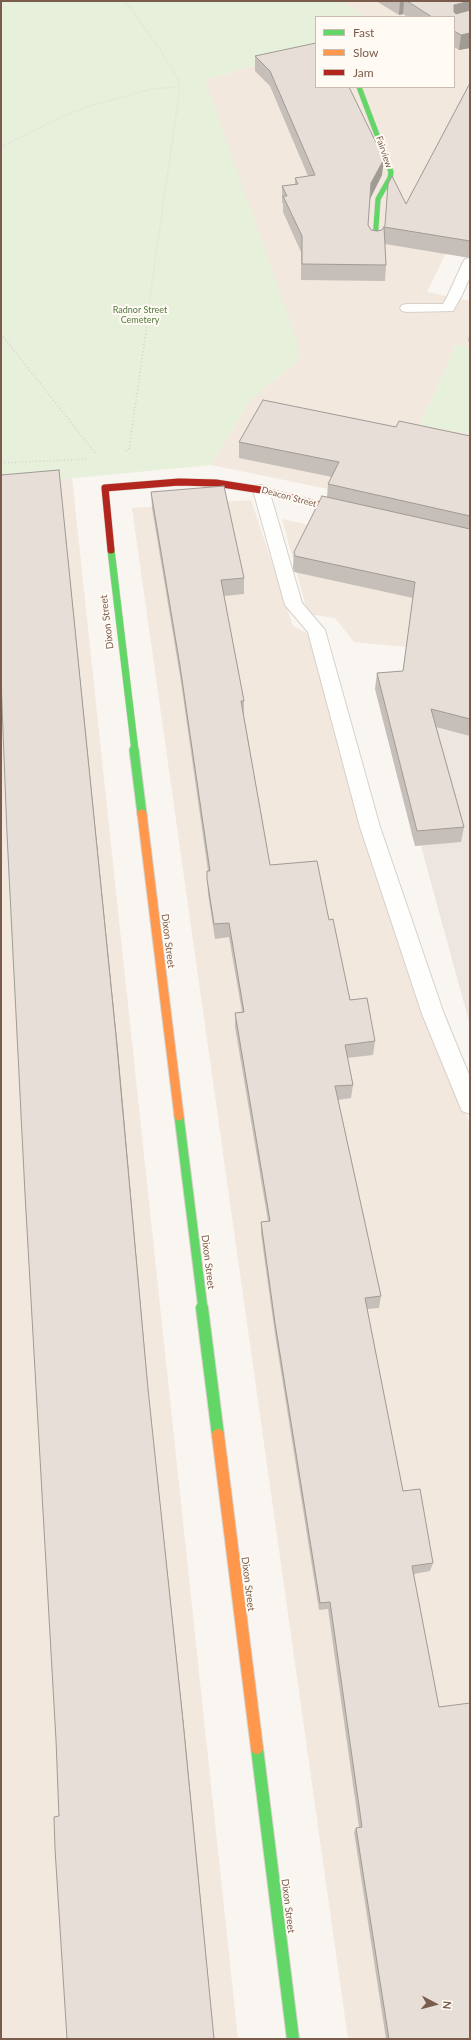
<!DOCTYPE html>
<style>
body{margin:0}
#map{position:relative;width:471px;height:2040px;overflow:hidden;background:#f9f5f0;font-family:Lato,sans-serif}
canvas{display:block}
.frame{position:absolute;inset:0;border:2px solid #7a5c4d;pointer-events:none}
.legend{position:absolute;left:315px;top:16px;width:140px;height:72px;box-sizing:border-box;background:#fffaf3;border:1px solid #cabbb1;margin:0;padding:5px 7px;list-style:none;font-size:12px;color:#7a5c4d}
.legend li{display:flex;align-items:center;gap:8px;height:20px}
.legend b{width:20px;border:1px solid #cabbb1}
.north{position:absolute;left:415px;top:1984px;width:40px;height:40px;-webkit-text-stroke:3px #fffaf3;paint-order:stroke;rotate:96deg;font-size:11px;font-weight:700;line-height:16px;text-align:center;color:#7a5c4d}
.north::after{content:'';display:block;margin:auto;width:14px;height:18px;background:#7a5c4d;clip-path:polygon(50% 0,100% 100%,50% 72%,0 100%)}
</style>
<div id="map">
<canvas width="471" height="2040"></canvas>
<div class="frame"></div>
<ul class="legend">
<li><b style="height:5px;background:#63d668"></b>Fast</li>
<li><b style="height:5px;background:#ff974d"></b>Slow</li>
<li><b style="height:5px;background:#b3261e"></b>Jam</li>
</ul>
<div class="north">N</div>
</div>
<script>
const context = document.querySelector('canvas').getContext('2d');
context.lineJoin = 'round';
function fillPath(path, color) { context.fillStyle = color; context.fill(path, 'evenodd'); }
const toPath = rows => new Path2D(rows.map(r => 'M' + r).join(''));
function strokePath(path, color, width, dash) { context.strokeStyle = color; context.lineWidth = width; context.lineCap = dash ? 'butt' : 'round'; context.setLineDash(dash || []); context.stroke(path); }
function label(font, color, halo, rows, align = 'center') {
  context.font = font + ' Lato,sans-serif'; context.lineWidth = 4; context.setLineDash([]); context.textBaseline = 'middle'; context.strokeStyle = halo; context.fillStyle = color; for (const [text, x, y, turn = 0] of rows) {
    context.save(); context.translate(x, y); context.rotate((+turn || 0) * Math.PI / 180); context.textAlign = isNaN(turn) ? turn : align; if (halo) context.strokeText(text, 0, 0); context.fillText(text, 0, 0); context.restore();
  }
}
fillPath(toPath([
 [342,1,448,1,470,15,470,203,427,292,470,301,470,347,456,345,420,425,470,434,470,518,211,465,246,407,255,396,296,363,205,80,316,47,316,87,454,87,454,17,365,17],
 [72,478,238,2039,1,2039,1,485],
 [251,500,293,626,310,635,373,869,470,1125,470,2039,348,2039,132,508],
 [282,519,470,560,406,647,354,642,335,618,308,614]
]), '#f2e8de');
fillPath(toPath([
 [470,662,470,1025,421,846,415,846,375,689]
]), '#ede5e0');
fillPath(toPath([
 [1,1,342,1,365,17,316,17,316,47,205,80,298,343,300,356,296,363,255,396,246,407,211,465,1,485],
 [456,345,470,347,470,434,420,425]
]), '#e7f0db');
const lane = toPath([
 [455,291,460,292,462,295,453,311,407,312,402,311,400,308,402,305,407,304,443,304,450,292,455,291],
 [261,485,267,486,269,490,302,603,325,630,380,827,444,1014,470,1077,470,1114,462,1111,459,1104,422,1014,360,827,308,632,285,605,253,490,255,486,261,485]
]);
const street = toPath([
 [470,258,470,277,462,295,460,298,450,298,448,295,463,262,465,259,470,258]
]);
const fastFar3 = toPath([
 [359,87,391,172,390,178,378,199,375,241]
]);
const fastFar2 = toPath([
 [111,550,135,751]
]);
const fastFar1 = toPath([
 [134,750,142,814],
 [179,1116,203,1309]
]);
const fast = toPath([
 [202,1308,218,1435],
 [257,1748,293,2039]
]);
const slowFar1 = toPath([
 [142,814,179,1116]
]);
const slow = toPath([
 [218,1435,257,1748]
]);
const jam = toPath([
 [111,550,105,488,179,482,216,483,261,490,346,512]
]);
strokePath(lane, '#d7d1cb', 2);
strokePath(street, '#d7d1cb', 2);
strokePath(fastFar3, '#d9d2cb', 6);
strokePath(fastFar2, '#d9d2cb', 8);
strokePath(fastFar1, '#d9d2cb', 11);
strokePath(fast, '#d9d2cb', 14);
strokePath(slowFar1, '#d9d2cb', 11);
strokePath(slow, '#d9d2cb', 14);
strokePath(jam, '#d9d2cb', 8);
strokePath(toPath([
 [125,1,159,48,178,79,180,87,146,325],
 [1,147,59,118,89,106,151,89,180,87]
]), '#dcd5d0', 1.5, [0.5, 1.5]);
strokePath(toPath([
 [1,334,96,454],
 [126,451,129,449,147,324],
 [1,463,88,459]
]), '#dcd5d0', 2, [1, 2.5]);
fillPath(lane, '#fefefd');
fillPath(street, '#fefefd');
strokePath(fastFar3, '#63d668', 5);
strokePath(fastFar2, '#63d668', 7);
strokePath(fastFar1, '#63d668', 9);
strokePath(fast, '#63d668', 12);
strokePath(slowFar1, '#ff974d', 9);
strokePath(slow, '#ff974d', 12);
strokePath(jam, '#b3261e', 7);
fillPath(toPath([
 [376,1,470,1,470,48,459,50,454,47,454,17,408,17,403,14,399,15],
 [255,56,382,175,370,199,368,225,371,230,377,231,382,230,406,204,470,83,470,258,385,244,386,265,385,281,301,280,301,252,283,212,283,204,282,202,282,186,295,185,295,178,308,176,270,86,255,71],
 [470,330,470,342,468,341],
 [396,427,470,436,470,736,436,727,464,827,461,842,415,846,375,689,377,673,403,671,413,598,294,572,293,568,294,552,327,497,328,484,332,477,239,458,239,442],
 [151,492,244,578,244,594,224,596,244,701,244,717,270,865,329,920,350,1000,375,1041,373,1055,347,1058,353,1085,351,1098,338,1100,381,1296,379,1308,367,1309,403,1491,433,1563,430,1571,414,1574,470,2039,386,2039,354,1832,356,1828,359,1827,328,1609,319,1610,275,1334,261,1234,261,1222,268,1221,235,1027,235,1013,242,1012,229,937,215,939,208,894,207,871,208,871,181,682,152,508]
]), '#c6bfb9');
fillPath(toPath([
 [400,1,404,1,403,14,399,15],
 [470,1,470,12,454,20,454,5],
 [470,33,470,48,459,50,461,35],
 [384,159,382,175,370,199,371,183],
 [59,470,118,1050,149,1399,184,1727,214,2039,148,1389]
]), '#a19b96');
const building = toPath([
 [407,1,470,1,454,5,454,12,456,14,470,10,470,33,461,35,454,31,454,17,432,17,407,1],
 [316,43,316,87,349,87,384,159,371,183,368,225,371,230,377,231,382,230,385,225,388,184,392,176,406,204,470,83,470,241,384,227,386,265,302,264,302,236,283,196,287,196,282,186,298,184,295,178,315,175,270,71,255,56,316,43],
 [263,400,396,427,399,421,470,436,470,516,328,484,339,462,239,442,263,400],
 [59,470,116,1036,148,1389,183,1721,214,2039,67,2039,55,1849,54,1817,59,1816,56,1740,25,1194,7,834,1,680,1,475,59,470],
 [224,486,244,578,221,580,244,701,241,701,270,865,317,861,329,920,333,919,350,1000,367,998,375,1041,345,1045,353,1085,335,1086,381,1296,365,1298,403,1491,420,1489,433,1563,412,1566,439,1707,470,1703,470,2039,389,2039,356,1828,362,1827,330,1602,320,1603,275,1323,261,1222,270,1221,235,1013,244,1012,229,923,214,924,207,879,207,871,210,871,180,666,151,492,224,486],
 [322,496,470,529,470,719,431,709,464,827,417,831,377,673,403,671,415,582,295,556,294,552,322,496]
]);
fillPath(building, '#e6ded7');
strokePath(building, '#a19b96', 1);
label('9px', '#7a5c4d', '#fffaf3', [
 ["Fairview",384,152,71],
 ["Deacon Street",289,497,15]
]);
label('9px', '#537a41', '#fffaf3', [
 ["Radnor Street",140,310],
 ["Cemetery",140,320]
]);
label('10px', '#7a5c4d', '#fffaf3', [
 ["Dixon Street",107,622,-97],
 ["Dixon Street",168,941,83],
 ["Dixon Street",208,1262,83],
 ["Dixon Street",248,1584,83],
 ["Dixon Street",288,1906,83]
]);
</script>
